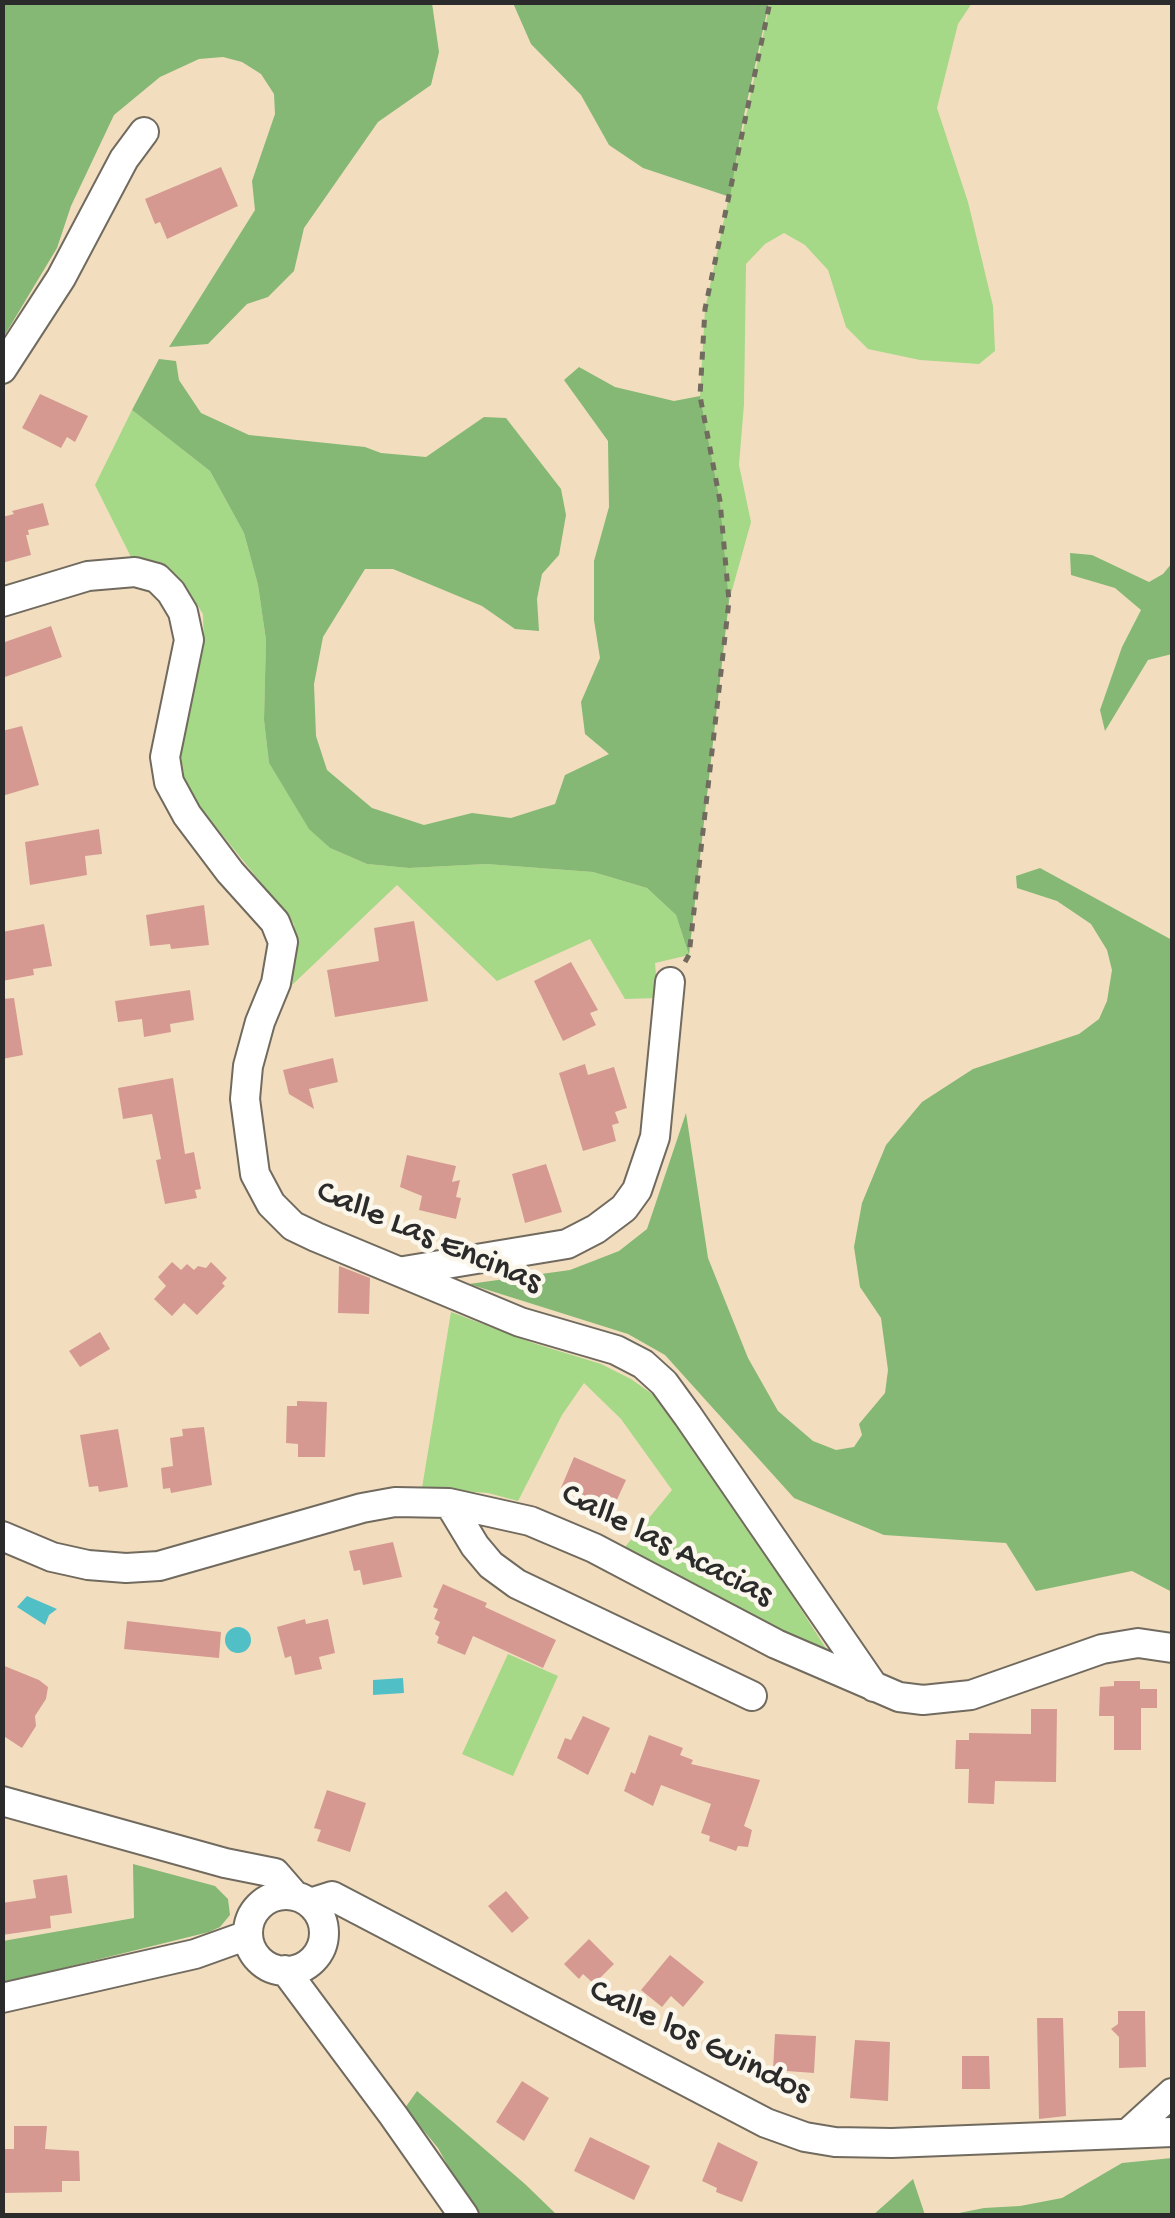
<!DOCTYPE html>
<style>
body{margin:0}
#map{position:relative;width:1175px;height:2218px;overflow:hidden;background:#f2debf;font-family:"Gochi Hand",sans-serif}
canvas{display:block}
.frame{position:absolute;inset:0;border:5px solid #2b2b2b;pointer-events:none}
</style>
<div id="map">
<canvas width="1175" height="2218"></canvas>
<div class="frame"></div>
</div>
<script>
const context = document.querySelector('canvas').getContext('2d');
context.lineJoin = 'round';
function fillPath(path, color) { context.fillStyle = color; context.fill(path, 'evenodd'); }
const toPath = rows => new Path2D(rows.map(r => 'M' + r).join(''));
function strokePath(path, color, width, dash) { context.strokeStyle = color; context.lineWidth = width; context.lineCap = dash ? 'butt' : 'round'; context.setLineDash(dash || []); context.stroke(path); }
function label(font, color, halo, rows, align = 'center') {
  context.font = font + ' "Gochi Hand",sans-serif'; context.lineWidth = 9; context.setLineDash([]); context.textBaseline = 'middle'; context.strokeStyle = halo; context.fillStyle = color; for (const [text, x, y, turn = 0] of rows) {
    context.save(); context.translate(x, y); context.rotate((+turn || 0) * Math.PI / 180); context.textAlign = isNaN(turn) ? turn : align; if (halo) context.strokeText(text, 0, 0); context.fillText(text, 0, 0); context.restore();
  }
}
fillPath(toPath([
 [770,3,972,3,958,24,937,108,968,202,993,306,995,351,979,364,920,360,868,349,846,327,828,270,805,245,784,233,765,244,746,264,744,404,739,465,751,522,729,601,720,501,700,396,705,309],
 [132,410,210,471,244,533,258,585,266,640,264,720,269,763,309,828,330,848,367,864,409,868,486,864,593,872,647,888,676,915,689,955,655,963,658,998,625,999,590,939,497,981,397,885,292,985,296,943,294,924,200,807,184,777,180,750,204,646,203,614,183,582,164,565,131,557,95,485],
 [451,1312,533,1343,601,1364,631,1379,662,1401,694,1443,829,1653,823,1656,625,1547,672,1490,621,1419,584,1383,562,1415,518,1501,488,1493,422,1488],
 [508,1654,558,1676,513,1776,462,1754]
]), '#a5d887');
fillPath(toPath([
 [3,2,432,3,439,52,431,85,378,122,304,228,294,271,268,297,247,304,208,344,169,347,255,210,252,181,275,114,274,94,261,74,242,62,223,57,199,59,160,77,114,115,71,206,57,248,3,338],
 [513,3,769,3,744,115,730,197,643,168,609,145,581,95,531,44],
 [159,359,176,361,179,380,201,413,249,435,365,447,381,453,426,457,484,417,506,418,561,489,566,515,559,555,542,574,537,599,539,631,515,629,482,606,393,569,365,569,323,637,314,684,316,736,327,770,372,808,424,825,472,813,511,818,555,804,565,775,609,754,585,734,581,702,600,658,594,620,594,561,609,507,608,441,564,380,579,367,615,387,674,401,700,396,720,501,729,601,689,955,676,915,647,888,593,872,486,864,409,868,367,864,330,848,309,829,269,763,264,720,266,640,258,585,244,533,210,471,132,410],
 [1070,553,1092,555,1149,582,1163,574,1172,563,1172,654,1148,660,1105,731,1100,710,1122,647,1141,610,1115,588,1071,575],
 [1040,868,1172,940,1172,1592,1132,1571,1036,1591,1006,1543,884,1535,794,1498,665,1355,628,1334,469,1284,570,1270,619,1251,647,1229,686,1113,708,1258,748,1358,778,1411,813,1441,836,1450,854,1447,862,1435,859,1424,885,1393,888,1370,881,1318,860,1287,854,1247,862,1203,886,1145,922,1102,973,1069,1079,1034,1099,1019,1107,1001,1112,970,1107,950,1091,924,1057,901,1017,888,1016,876],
 [133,1864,215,1886,228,1899,230,1915,220,1927,209,1932,3,1983,3,1941,134,1918],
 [417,2091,525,2184,557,2215,475,2215,438,2148,405,2108],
 [1172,2158,1172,2215,949,2215,984,2208,1020,2206,1062,2198,1122,2163],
 [913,2179,925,2215,873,2215,890,2200]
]), '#84b874');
fillPath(toPath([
 [27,1596,57,1609,49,1615,45,1625,17,1607],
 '225 1640a13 13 0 1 1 26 0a13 13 0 1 1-26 0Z',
 [403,1678,404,1693,373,1695,373,1680]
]), '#51c0c6');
fillPath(toPath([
 [221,167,238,206,167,239,160,222,155,224,145,199],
 [40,394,88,416,75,442,67,437,61,448,22,428],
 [43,503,49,525,28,530,29,535,26,535,31,555,2,563,2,517,14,514,12,511],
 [51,626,62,657,2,678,2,643],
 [22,726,39,785,2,796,2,731],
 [99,829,102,854,85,856,87,875,30,885,25,842],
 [204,905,209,945,171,949,170,944,150,946,146,915],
 [414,921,428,1001,335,1017,327,970,379,961,374,928],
 [44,924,52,966,33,969,34,975,2,981,2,932],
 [571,962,598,1010,590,1013,596,1025,563,1041,534,981],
 [190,990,194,1020,170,1024,171,1032,144,1037,142,1019,118,1022,115,1001],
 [14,998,23,1055,2,1059,2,999],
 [333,1058,338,1082,309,1089,314,1109,289,1094,283,1070],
 [585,1064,588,1075,614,1067,627,1108,615,1112,619,1123,612,1125,616,1141,583,1151,559,1073],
 [173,1078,185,1154,194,1152,201,1189,195,1190,197,1198,165,1204,156,1160,161,1159,152,1114,123,1119,118,1088],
 [407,1155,456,1166,452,1182,460,1180,456,1197,461,1198,456,1219,419,1210,422,1196,400,1187],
 [546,1164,562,1212,525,1223,512,1174],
 [172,1262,181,1270,187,1264,194,1270,198,1266,206,1268,211,1262,227,1278,222,1283,225,1286,197,1315,184,1303,172,1316,154,1299,166,1286,158,1277],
 [339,1266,370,1278,369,1314,338,1313],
 [100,1332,110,1349,80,1367,69,1351],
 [297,1401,327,1402,325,1457,298,1457,298,1444,286,1443,287,1406,297,1406],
 [204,1427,212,1485,171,1493,170,1488,163,1489,161,1468,173,1466,170,1438,183,1436,182,1429],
 [118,1429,128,1487,99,1492,98,1486,89,1487,80,1435],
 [574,1457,626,1480,614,1506,611,1505,609,1510,561,1488],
 [393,1542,402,1577,363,1585,360,1570,354,1571,349,1551],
 [443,1584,487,1603,485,1607,556,1640,543,1668,473,1636,465,1655,437,1643,439,1637,435,1634,440,1622,434,1619,438,1609,433,1607],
 [305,1619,306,1624,328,1619,335,1653,319,1657,322,1669,295,1675,291,1656,285,1658,277,1627],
 [127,1621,221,1632,219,1658,124,1649],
 [2,1665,39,1680,48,1687,46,1699,35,1716,36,1726,22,1748,2,1735],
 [1114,1681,1140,1681,1140,1689,1157,1689,1157,1708,1141,1708,1141,1750,1114,1750,1114,1716,1099,1716,1100,1687,1114,1686],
 [1031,1709,1057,1709,1056,1782,995,1781,994,1804,968,1803,969,1769,955,1769,956,1740,969,1740,969,1733,1031,1734],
 [583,1716,610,1728,588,1775,557,1758,565,1738,571,1740],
 [649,1735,683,1748,680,1755,693,1760,691,1764,760,1780,744,1826,752,1830,748,1847,738,1846,736,1851,709,1841,710,1836,701,1833,711,1804,661,1785,653,1806,624,1791,631,1772,635,1774],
 [327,1790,366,1803,350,1852,317,1841,321,1830,314,1828],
 [67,1875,72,1913,50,1916,51,1928,2,1935,2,1903,36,1898,33,1880],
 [506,1891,529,1918,512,1933,488,1906],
 [589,1939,614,1964,594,1984,583,1974,579,1979,564,1964],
 [670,1955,704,1982,683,2007,671,1996,662,2007,641,1990],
 [1118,2011,1145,2011,1146,2067,1119,2068,1119,2037,1111,2029,1118,2024],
 [1037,2018,1063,2018,1066,2116,1039,2119],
 [775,2034,816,2036,814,2073,773,2070],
 [855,2040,890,2042,888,2101,850,2098],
 [962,2056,989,2056,990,2089,962,2089],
 [522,2081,549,2098,524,2141,496,2122],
 [14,2126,47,2126,45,2149,79,2151,80,2181,62,2181,62,2192,2,2193,2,2149,14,2149],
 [590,2137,650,2166,634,2200,574,2171],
 [718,2142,758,2162,742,2202,716,2192,717,2188,702,2181]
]), '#d59992');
const minor = toPath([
 [2,369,61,278,124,159,144,132],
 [2,602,88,576,135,572,157,578,171,592,183,612,189,640,165,757,169,782,187,815,230,872,275,922,283,942,276,983,260,1022,248,1066,245,1099,255,1174,271,1204,293,1226,316,1237,520,1322,616,1350,643,1364,664,1383,688,1416,874,1687],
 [404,1271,567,1244,596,1229,624,1208,637,1190,655,1137,670,982],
 [449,1503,475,1546,491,1565,517,1584,752,1696],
 [2,1536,52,1557,88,1565,126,1568,159,1566,362,1508,395,1502,449,1503,530,1521,594,1548,776,1644,899,1697,923,1700,971,1695,1102,1649,1138,1643,1172,1648],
 [2,1801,225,1863,275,1873,295,1896],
 '248 1933a38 38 0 1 1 76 0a38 38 0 1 1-76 0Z',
 [310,1903,332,1896,766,2123,805,2137,835,2142,892,2143,1172,2132],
 [285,1970,393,2115,464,2216],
 [2,1998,195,1954,248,1935],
 [1128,2133,1172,2093]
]);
strokePath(minor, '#716a5f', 32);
strokePath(toPath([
 [685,962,689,955,729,601,720,501,700,396,705,309,770,2]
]), '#716a5f', 5, [8, 8]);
strokePath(minor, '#fff', 28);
label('35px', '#2b2b2b', '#fbf7ec', [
 ["Calle Las Encinas",428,1239,23],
 ["Calle las Acacias",666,1547,27],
 ["Calle los Guindos",699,2043,26]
]);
</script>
